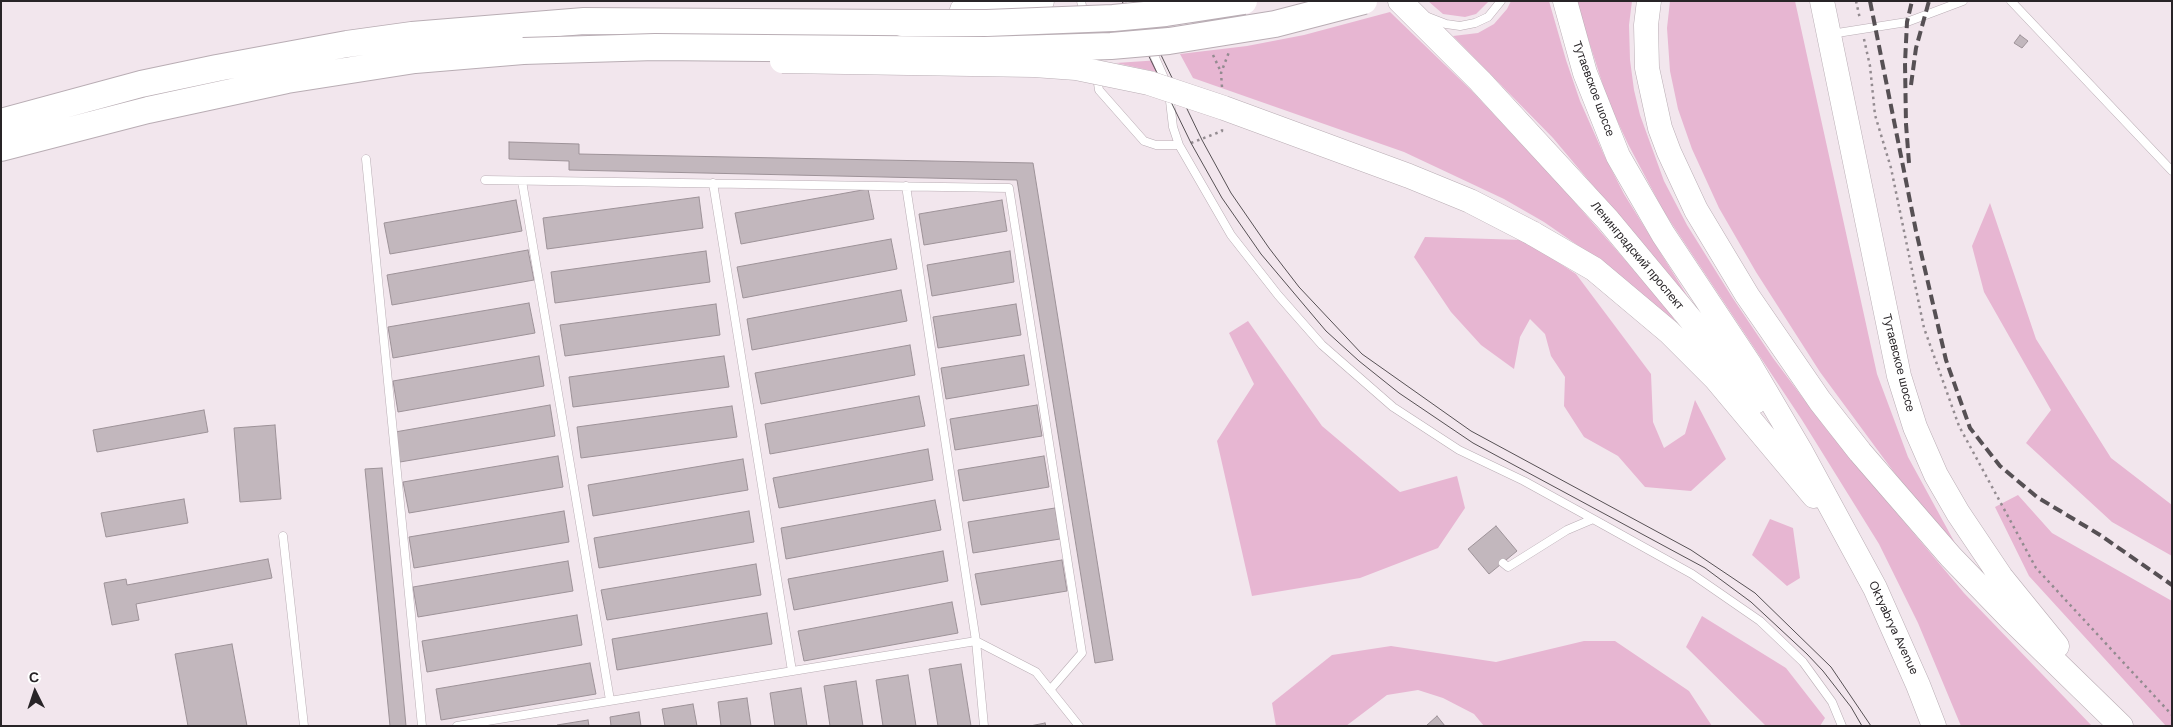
<!DOCTYPE html>
<meta charset="utf-8">
<style>
body{margin:0}
#map{position:relative;width:2173px;height:727px;overflow:hidden;background:#f2e6ed;font-family:"DM Sans",sans-serif}
canvas{display:block}
.frame{position:absolute;inset:0;border:2px solid #282427;pointer-events:none}
.north{position:absolute;left:10px;top:667px;width:50px;height:50px;-webkit-text-stroke:4px #fff;paint-order:stroke;rotate:356deg;font-size:14px;font-weight:700;line-height:20px;text-align:center;color:#282427}
.north::after{content:'';display:block;margin:auto;width:18px;height:22px;background:#282427;clip-path:polygon(50% 0,100% 100%,50% 72%,0 100%)}
</style>
<div id="map">
<canvas width="2173" height="727"></canvas>
<div class="frame"></div>
<div class="north">С</div>
</div>
<script>
const context = document.querySelector('canvas').getContext('2d');
context.lineJoin = 'round';
function fillPath(path, color) { context.fillStyle = color; context.fill(path, 'evenodd'); }
const toPath = rows => new Path2D(rows.map(r => 'M' + r).join(''));
function strokePath(path, color, width, dash) { context.strokeStyle = color; context.lineWidth = width; context.lineCap = dash ? 'butt' : 'round'; context.setLineDash(dash || []); context.stroke(path); }
function label(font, color, halo, rows, align = 'center') {
  context.font = font + ' "DM Sans",sans-serif'; context.lineWidth = 4.5; context.setLineDash([]); context.textBaseline = 'middle'; context.strokeStyle = halo; context.fillStyle = color; for (const [text, x, y, turn = 0] of rows) {
    context.save(); context.translate(x, y); context.rotate((+turn || 0) * Math.PI / 180); context.textAlign = isNaN(turn) ? turn : align; if (halo) context.strokeText(text, 0, 0); context.fillText(text, 0, 0); context.restore();
  }
}
fillPath(toPath([
 [1428,1,1489,1,1476,14,1465,17,1443,14],
 [1511,1,1549,1,1566,60,1580,101,1604,155,1624,194,1693,305,1553,138,1453,36,1478,33,1494,24,1507,9],
 [1576,1,1632,1,1629,25,1630,60,1634,90,1640,115,1664,181,1687,225,1732,297,1773,358,1827,430,1964,593,2092,726,1961,726,1918,623,1879,544,1802,420,1664,212,1628,144,1608,101],
 [1670,1,1795,1,1877,374,1908,457,1961,554,1913,498,1820,372,1756,272,1719,208,1692,149,1678,109,1670,71,1667,28],
 [1390,12,1471,90,1559,184,1672,314,1677,327,1596,258,1544,222,1504,199,1404,152,1193,78,1180,54,1247,46,1304,35],
 [1160,60,1166,74,1116,63],
 [1990,203,2036,339,2111,458,2172,505,2172,556,2112,522,2026,443,2051,410,1984,292,1972,246],
 [1425,237,1524,240,1576,274,1651,374,1653,422,1664,448,1685,434,1695,400,1726,459,1691,491,1645,487,1618,456,1584,437,1564,406,1565,377,1551,356,1545,334,1530,319,1520,337,1514,369,1481,345,1451,312,1414,257],
 [1248,321,1322,426,1400,492,1457,476,1465,508,1438,548,1360,578,1252,596,1217,441,1254,384,1229,333],
 [2018,495,2052,533,2172,601,2172,726,2166,726,2029,576,1995,507],
 [1770,519,1793,528,1800,578,1787,586,1752,555],
 [1702,616,1786,668,1825,718,1820,726,1766,726,1686,647],
 [1584,641,1615,641,1689,691,1712,726,1484,726,1474,714,1443,698,1418,690,1387,695,1346,726,1276,726,1272,703,1332,655,1391,646,1496,662]
]), '#e7b6d2');
const building = toPath([
 [2020,35,2028,41,2022,48,2014,43,2020,35],
 [509,142,579,144,579,154,1033,163,1113,660,1095,663,1017,180,569,170,569,161,509,159,509,142],
 [868,189,874,219,741,244,735,213,868,189],
 [699,197,703,228,547,249,543,218,699,197],
 [516,200,522,231,390,254,384,223,516,200],
 [1002,200,1007,231,924,245,919,214,1002,200],
 [891,239,897,269,743,298,737,267,891,239],
 [528,250,534,280,392,305,387,275,528,250],
 [706,251,710,282,555,303,551,272,706,251],
 [1010,251,1014,282,932,296,927,265,1010,251],
 [901,290,907,321,752,350,747,319,901,290],
 [529,303,535,333,393,358,388,327,529,303],
 [716,304,720,335,565,356,560,325,716,304],
 [1016,304,1021,335,938,348,933,317,1016,304],
 [910,345,915,375,761,404,755,373,910,345],
 [1024,355,1029,385,946,399,941,368,1024,355],
 [539,356,544,386,398,412,393,381,539,356],
 [724,356,729,387,573,407,569,377,724,356],
 [919,396,925,426,770,454,765,424,919,396],
 [550,405,555,436,400,462,395,432,550,405],
 [1037,405,1042,436,955,450,950,419,1037,405],
 [732,406,737,437,581,458,577,427,732,406],
 [204,410,208,432,97,452,93,430,204,410],
 [275,425,281,499,240,502,234,428,275,425],
 [928,449,933,480,779,508,773,478,928,449],
 [558,456,563,487,409,513,403,482,558,456],
 [1044,456,1049,487,963,501,958,470,1044,456],
 [743,459,748,490,593,516,588,485,743,459],
 [382,468,406,726,390,726,365,469,382,468],
 [184,499,188,523,106,537,101,513,184,499],
 [935,500,941,530,786,559,781,528,935,500],
 [1055,508,1060,539,973,553,968,522,1055,508],
 [564,511,569,542,414,568,409,537,564,511],
 [749,511,754,542,599,568,594,538,749,511],
 [1496,526,1517,551,1489,574,1468,549,1496,526],
 [943,551,948,581,794,610,788,579,943,551],
 [268,559,272,578,136,604,139,620,112,625,104,583,126,579,127,585,268,559],
 [1062,560,1067,591,981,605,975,574,1062,560],
 [568,561,573,591,418,617,413,587,568,561],
 [756,564,761,595,607,620,601,590,756,564],
 [952,602,958,633,804,661,798,631,952,602],
 [767,613,772,644,617,670,612,639,767,613],
 [577,615,582,645,427,672,422,641,577,615],
 [232,644,247,726,188,726,175,654,232,644],
 [590,663,596,694,441,720,436,689,590,663],
 [961,664,971,726,938,726,929,669,961,664],
 [908,675,916,726,883,726,876,680,908,675],
 [856,681,863,726,830,726,824,686,856,681],
 [801,688,807,726,775,726,770,693,801,688],
 [747,698,751,726,721,726,718,702,747,698],
 [693,704,697,726,665,726,662,709,693,704],
 [639,712,641,726,611,726,610,717,639,712],
 [1437,716,1445,726,1426,726,1437,716],
 [588,720,589,726,557,726,557,725,588,720],
 [1045,723,1046,726,1030,726,1045,723]
]);
fillPath(building, '#c2b7bd');
strokePath(building, '#9d9298', 1);
const lane = toPath([
 [1081,1,1090,43],
 [1130,1,1165,80,1170,101,1173,127,1179,145],
 [2011,1,2172,171],
 [1428,17,1446,24,1460,26,1475,23,1488,17,1501,1],
 [1831,34,1907,22,1963,1],
 [1097,77,1099,90,1144,141,1156,145,1179,145,1231,235,1278,295,1322,345,1393,407,1459,450,1524,481,1593,519],
 [366,159,422,726],
 [485,180,1009,188,1082,653,1050,690],
 [522,181,610,700],
 [713,183,792,671],
 [906,186,976,641,984,726],
 [283,536,304,726],
 [1503,563,1508,567,1567,530,1593,519,1692,574,1760,621,1803,662,1832,702,1842,726],
 [457,726,976,641,1036,672,1079,726]
]);
const primary = toPath([
 [1400,1,1480,81,1608,220,1736,374,1755,402],
 [1565,1,1585,73,1618,156,1663,234,1750,365,1800,450,1875,588,1918,685,1934,726],
 [1649,1,1646,25,1647,68,1660,128,1669,152,1696,210,1747,295,1820,401,1860,452,1951,557,2011,619,2121,726],
 [1822,1,1899,376,1915,427,1936,475,1958,513,2001,577,2057,646],
 [962,10,991,10,1042,1],
 [1532,233,1594,269,1669,332,1716,379,1814,496]
]);
const highway = toPath([
 [1,122,141,84,217,68,347,44,412,35,584,21,902,23],
 [1,148,148,110,287,80,415,60,523,51]
]);
strokePath(lane, '#b9adb4', 9);
strokePath(primary, '#b9adb4', 25);
strokePath(highway, '#b9adb4', 28);
strokePath(toPath([
 [1856,1,1860,19],
 [1864,39,1870,66,1875,115,1891,168,1924,328,1959,426,2036,568,2172,715],
 [1213,55,1221,72],
 [1222,87,1221,73,1229,52],
 [1191,143,1222,131,1222,128]
]), '#938b90', 2.5, [2.5, 4]);
strokePath(lane, '#fff', 8);
strokePath(primary, '#fff', 24);
strokePath(highway, '#fff', 26);
strokePath(toPath([
 [1122,1,1191,143,1222,198,1261,254,1326,331,1359,361,1399,393,1473,443,1705,568,1751,602,1807,654,1823,671,1851,707,1862,726],
 [1135,1,1202,140,1231,193,1269,248,1299,287,1362,354,1471,431,1691,550,1755,593,1831,667,1871,726]
]), '#565054', 1);
strokePath(toPath([
 [1870,1,1916,231,1946,360,1970,428,2000,466,2037,497,2100,535,2172,585],
 [1911,85,1916,48,1929,1],
 [1909,163,1906,124,1905,63,1907,22,1912,1]
]), '#565054', 4, [10, 5]);
const primaryBridge = toPath([
 [782,61,1034,65,1076,68,1149,83,1224,108,1409,176,1470,201,1532,233]
]);
const highwayBridge = toPath([
 [902,23,987,23,1113,18,1166,13,1244,1],
 [523,51,655,47,985,50,1111,46,1169,41,1275,24,1364,1]
]);
strokePath(primaryBridge, '#b9adb4', 25, []);
strokePath(highwayBridge, '#b9adb4', 28, []);
strokePath(primaryBridge, '#fff', 24);
strokePath(highwayBridge, '#fff', 26);
label('12px', '#282427', '#fff', [
 ["Тутаевское шоссе",1593,89,70],
 ["Ленинградский проспект",1637,256,50],
 ["Тутаевское шоссе",1898,363,76],
 ["Oktyabrya Avenue",1893,628,65]
]);
</script>
